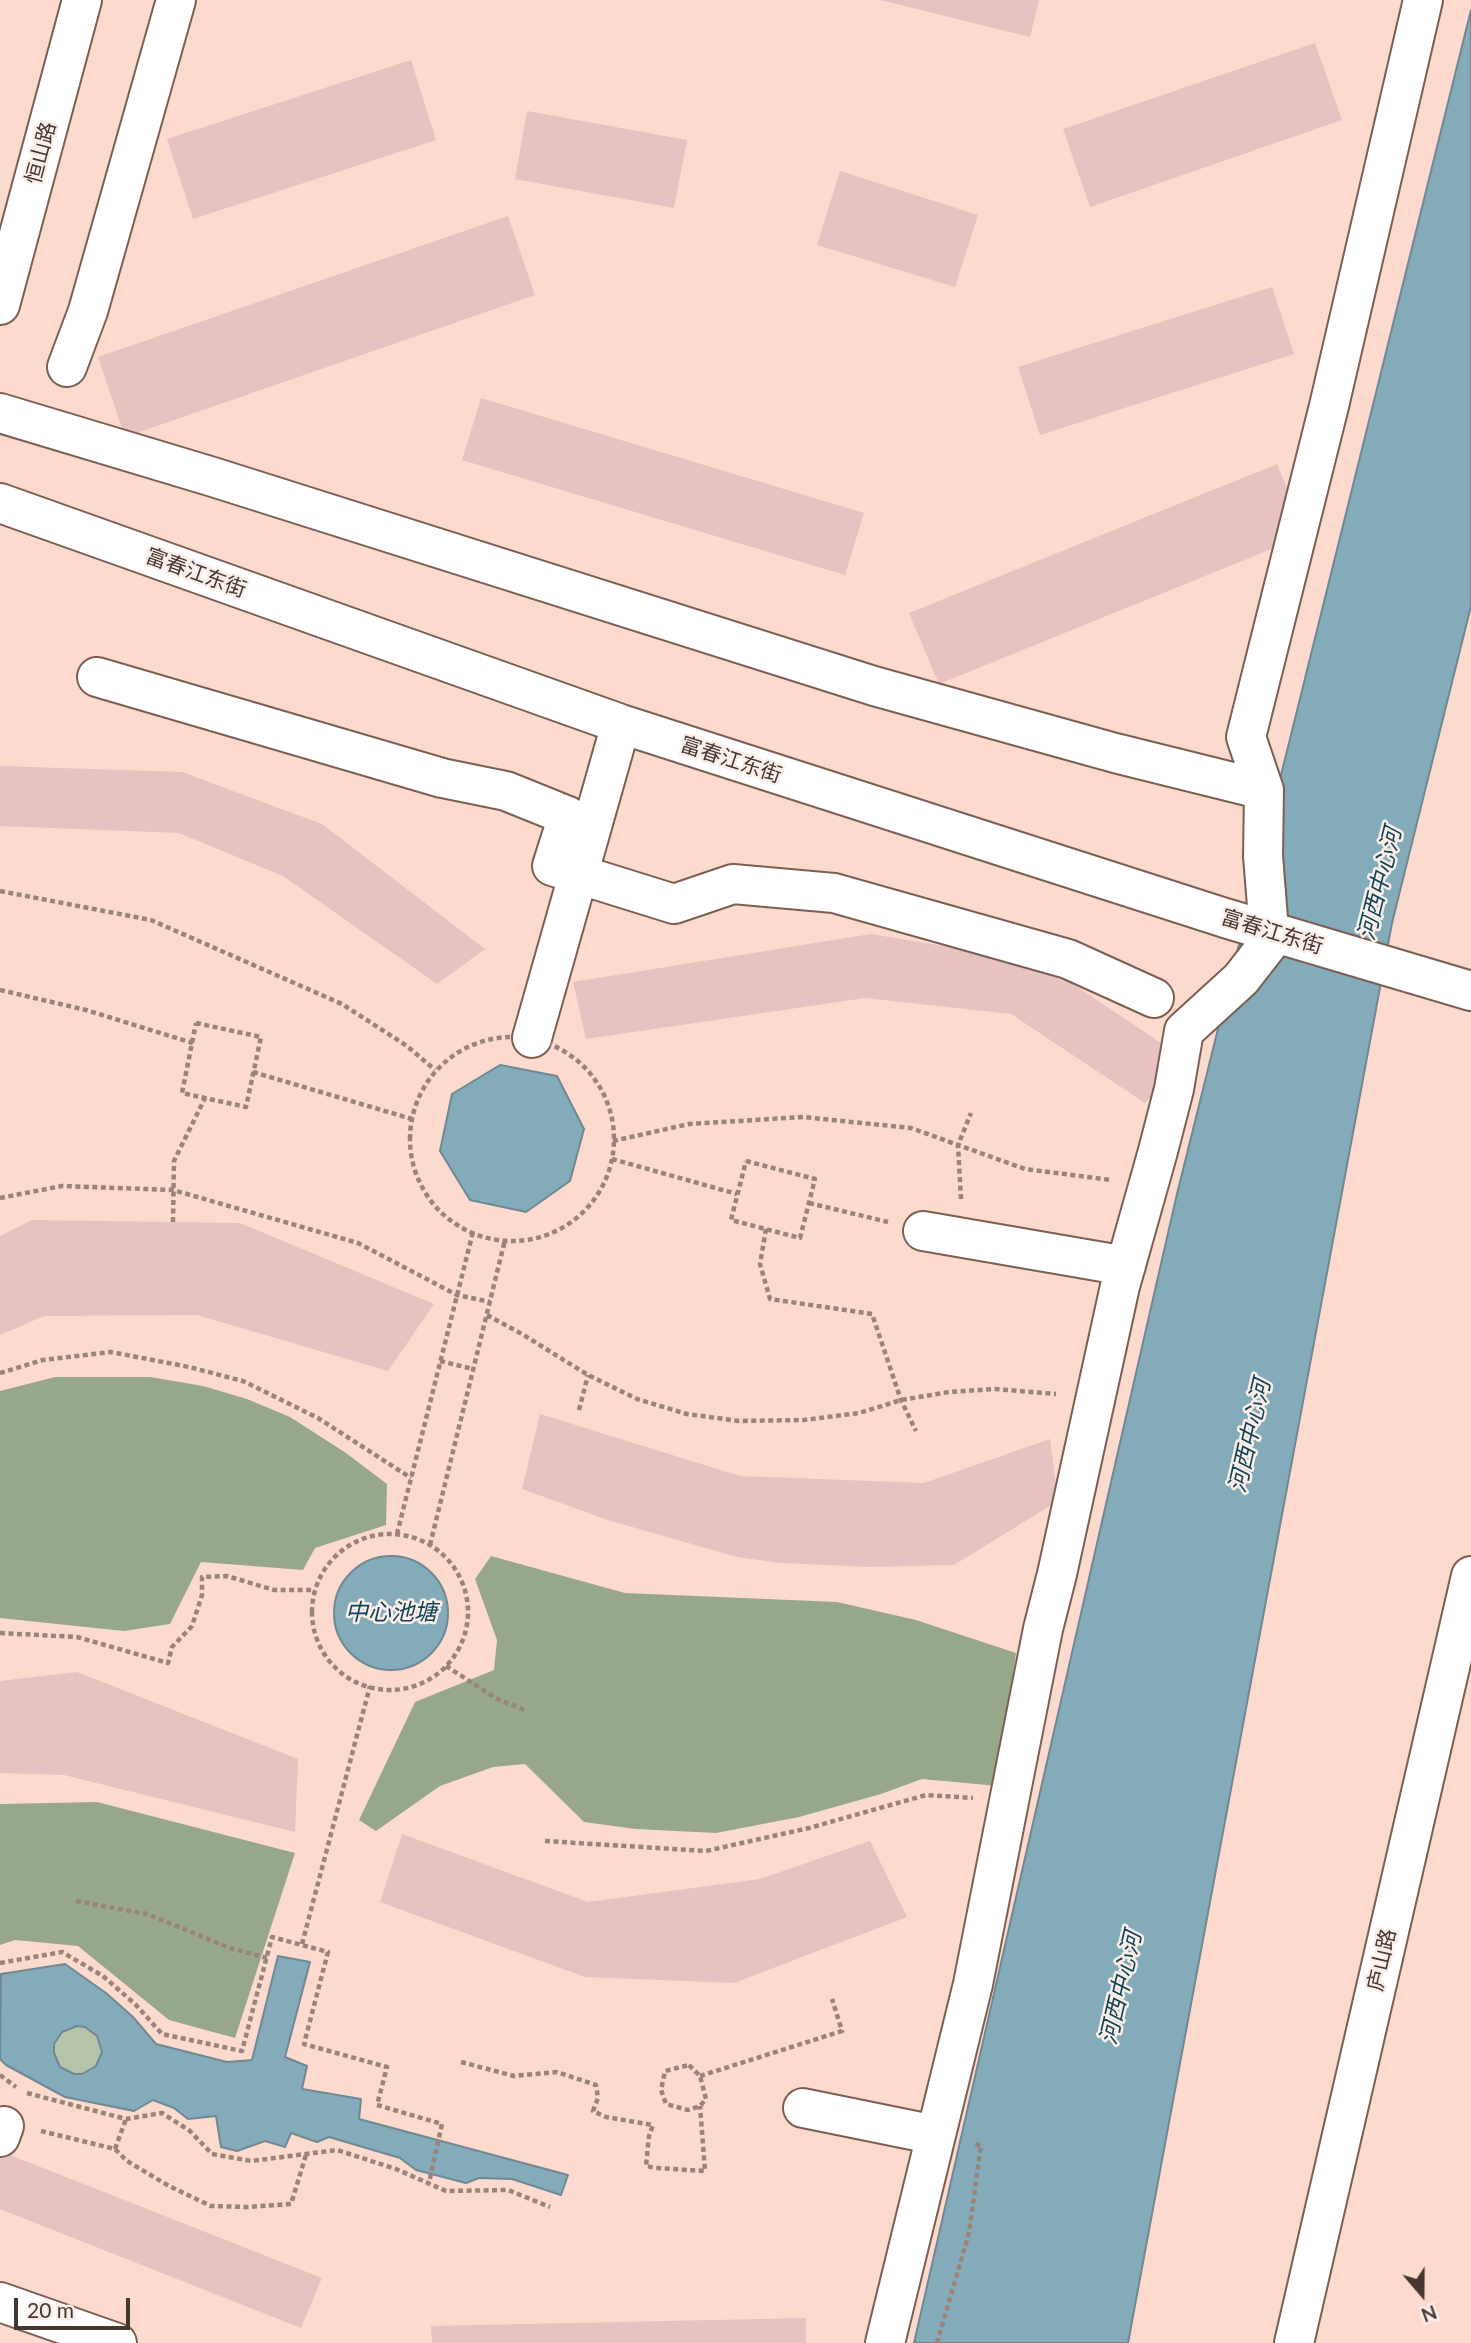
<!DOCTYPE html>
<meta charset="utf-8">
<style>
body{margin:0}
#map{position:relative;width:1471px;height:2343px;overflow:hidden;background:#fcdbce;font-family:Lato,sans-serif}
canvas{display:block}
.north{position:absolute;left:1387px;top:2259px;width:70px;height:70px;-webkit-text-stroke:5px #fbede8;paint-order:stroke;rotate:160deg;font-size:19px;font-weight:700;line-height:28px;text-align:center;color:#453833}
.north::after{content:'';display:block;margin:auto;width:24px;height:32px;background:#453833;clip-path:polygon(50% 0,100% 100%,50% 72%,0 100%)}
.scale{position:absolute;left:14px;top:2298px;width:116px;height:32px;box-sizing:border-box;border:4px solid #453833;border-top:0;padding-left:9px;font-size:21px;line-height:24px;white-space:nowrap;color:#453833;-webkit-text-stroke:5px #fbede8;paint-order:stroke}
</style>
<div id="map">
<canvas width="1471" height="2343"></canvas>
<div class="north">N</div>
<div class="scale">20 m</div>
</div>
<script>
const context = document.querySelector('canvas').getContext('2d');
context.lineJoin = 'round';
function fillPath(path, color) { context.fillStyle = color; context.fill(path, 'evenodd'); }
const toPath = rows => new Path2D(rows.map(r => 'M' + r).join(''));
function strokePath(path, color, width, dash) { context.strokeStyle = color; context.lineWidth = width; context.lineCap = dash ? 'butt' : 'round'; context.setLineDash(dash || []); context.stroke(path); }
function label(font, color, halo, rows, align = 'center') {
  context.font = font + ' Lato,"Noto Sans SC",sans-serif'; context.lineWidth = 5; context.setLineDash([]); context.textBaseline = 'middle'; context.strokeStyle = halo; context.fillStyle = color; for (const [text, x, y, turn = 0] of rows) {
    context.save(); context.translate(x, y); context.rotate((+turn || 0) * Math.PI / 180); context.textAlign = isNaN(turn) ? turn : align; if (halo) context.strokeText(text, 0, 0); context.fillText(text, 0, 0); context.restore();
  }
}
fillPath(toPath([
 '54 2050a24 24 0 1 1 48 0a24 24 0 1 1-48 0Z'
]), '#b5c4a8');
fillPath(toPath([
 [55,1377,150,1377,203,1386,247,1399,290,1417,346,1453,387,1484,386,1525,315,1548,303,1570,201,1562,170,1624,124,1631,0,1618,0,1391],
 [491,1556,625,1593,837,1602,916,1620,1016,1653,998,1786,922,1779,881,1794,799,1817,716,1833,636,1829,584,1822,525,1764,493,1767,440,1786,376,1831,359,1820,415,1702,494,1670,497,1640,475,1579],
 [97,1802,295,1853,235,2038,169,2020,78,1946,15,1940,0,1945,0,1804]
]), '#97a889');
const water = toPath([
 [1471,10,1471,606,1392,923,1128,2343,914,2343,1177,1194,1471,10],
 [500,1065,557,1076,584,1129,570,1181,526,1212,470,1200,440,1151,452,1094,500,1065],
 '334 1613a57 57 0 1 1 114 0a57 57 0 1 1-114 0Z',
 [278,1956,310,1962,285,2057,307,2066,302,2089,361,2099,359,2119,568,2175,561,2195,512,2179,479,2178,466,2183,416,2170,400,2158,329,2137,317,2142,291,2133,285,2147,265,2141,237,2151,221,2147,216,2116,188,2119,174,2108,153,2100,134,2111,65,2097,6,2065,0,2059,1,1974,65,1964,106,1993,133,2017,156,2044,227,2062,252,2060,278,1956],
 [77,2026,85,2027,97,2036,102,2052,96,2066,82,2074,74,2074,60,2067,54,2053,54,2044,62,2032,77,2026]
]);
fillPath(water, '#84abba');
strokePath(water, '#718892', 2);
fillPath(toPath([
 [880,0,1039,0,1030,37],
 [1315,43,1342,120,1090,207,1063,129],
 [411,60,436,140,193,219,167,139],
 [527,111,687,140,674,208,515,179],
 [840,171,978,215,955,287,817,245],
 [508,216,535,295,125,437,98,357],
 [1272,287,1294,354,1040,435,1018,367],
 [481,398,864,513,845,575,462,460],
 [1277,464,1306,535,939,684,909,613],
 [0,766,182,772,322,824,485,949,437,984,283,876,179,833,0,826],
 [871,934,1040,962,1185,1059,1145,1103,1011,1014,865,998,586,1039,573,982],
 [32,1220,240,1223,434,1304,388,1371,197,1315,44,1316,0,1335,0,1236],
 [540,1414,740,1476,924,1483,1050,1439,1058,1501,954,1565,870,1567,780,1563,737,1557,608,1520,522,1489],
 [77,1672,298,1759,295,1832,64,1775,0,1773,0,1681],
 [402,1834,588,1902,760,1879,870,1841,907,1917,734,1983,585,1977,380,1902],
 [0,2151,322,2278,301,2328,0,2209],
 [806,2318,806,2343,432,2343,431,2326]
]), '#e6c2c1');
const minor = toPath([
 [0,305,82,0],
 [67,367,88,311,176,0],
 [0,413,213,477,874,686,1115,753,1264,790],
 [0,503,621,724,1225,918,1471,991],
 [97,677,442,778,506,791,568,816,552,866,674,904,733,884,834,893,1068,959,1154,998],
 [1269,931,1263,856,1264,790,1246,737,1329,406,1423,0],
 [532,1038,621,724],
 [923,1231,1126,1266],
 [803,2108,936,2135],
 [0,2137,4,2126],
 [0,2302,117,2343],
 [885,2343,973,1984,1043,1629,1057,1574,1120,1286,1158,1151,1174,1089,1184,1031,1241,979,1276,934]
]);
const major = toPath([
 [1294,2343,1471,1576]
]);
strokePath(minor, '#7b5f53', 42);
strokePath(major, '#7b5f53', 42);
strokePath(toPath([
 [0,891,151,920,342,1004,407,1046,435,1070],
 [0,990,86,1010,193,1043],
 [196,1023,261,1037,246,1107,182,1093,196,1023],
 '410 1139a102 102 0 1 1 204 0a102 102 0 1 1-204 0Z',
 [253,1072,412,1119],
 [613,1141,689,1124,803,1117,911,1128,1025,1169,1111,1180],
 [612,1159,737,1194],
 [746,1161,815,1179,800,1238,731,1220,746,1161],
 [0,1198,62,1186,173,1190,358,1243,457,1295,490,1302],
 [961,1199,958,1145,971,1113],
 [809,1203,888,1222],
 [173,1222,174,1161,205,1098],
 [766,1229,760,1264,770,1299,872,1314,901,1400,916,1431],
 [487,1315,522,1334,588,1375,637,1399,687,1414,739,1421,804,1420,859,1413,901,1400,949,1392,995,1389,1056,1394],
 [440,1361,473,1369],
 [0,1373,43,1360,111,1352,189,1367,243,1381,318,1418,411,1478],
 [579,1410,588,1375],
 [397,1534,473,1232],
 '312 1612a78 78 0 1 1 156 0a78 78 0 1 1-156 0Z',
 [430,1545,505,1240],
 [0,1633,77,1637,168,1663,172,1647,192,1626,202,1595,202,1577,227,1576,274,1590,315,1590],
 [446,1666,497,1699,527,1711],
 [545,1841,706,1851,809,1828,926,1795,973,1798],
 [76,1901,147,1914,230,1948,267,1958],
 [302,1944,370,1686],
 [0,1963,62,1952,103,1976,136,2005,162,2034,242,2051,272,1937,328,1952,304,2044,387,2067,377,2105,442,2124,429,2183],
 [461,2062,514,2076,557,2072,596,2085,598,2098,593,2111,606,2117,653,2125,649,2136,646,2166,656,2168,705,2171,700,2106],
 [689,2065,700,2076,706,2099,700,2106,688,2110,666,2104,661,2090,665,2071,689,2065],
 [0,2075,16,2087],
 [700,2076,842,2031,832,1999],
 [27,2093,126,2119,162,2113,190,2131,212,2154,251,2161,337,2150,396,2169,446,2191,508,2190,550,2207],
 [41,2131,115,2149,127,2161,169,2186,211,2206,247,2207,291,2204,306,2155],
 [115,2149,126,2119],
 [937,2343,969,2233,981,2145,974,2144]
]), '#99837a', 4.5, [5, 3.5]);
strokePath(minor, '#fff', 38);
strokePath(major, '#fff', 38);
label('21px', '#453833', '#fbede8', [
 ["恒山路",41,153,-75],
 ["富春江东街",196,573,20],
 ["富春江东街",731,760,18],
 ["富春江东街",1272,932,17],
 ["庐山路",1382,1960,-77]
]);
label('italic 23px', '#0e4556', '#fbede8', [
 ["河西中心河",1380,884,-76],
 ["河西中心河",1250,1436,-77],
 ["中心池塘",391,1613],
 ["河西中心河",1121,1988,-77]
]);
</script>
